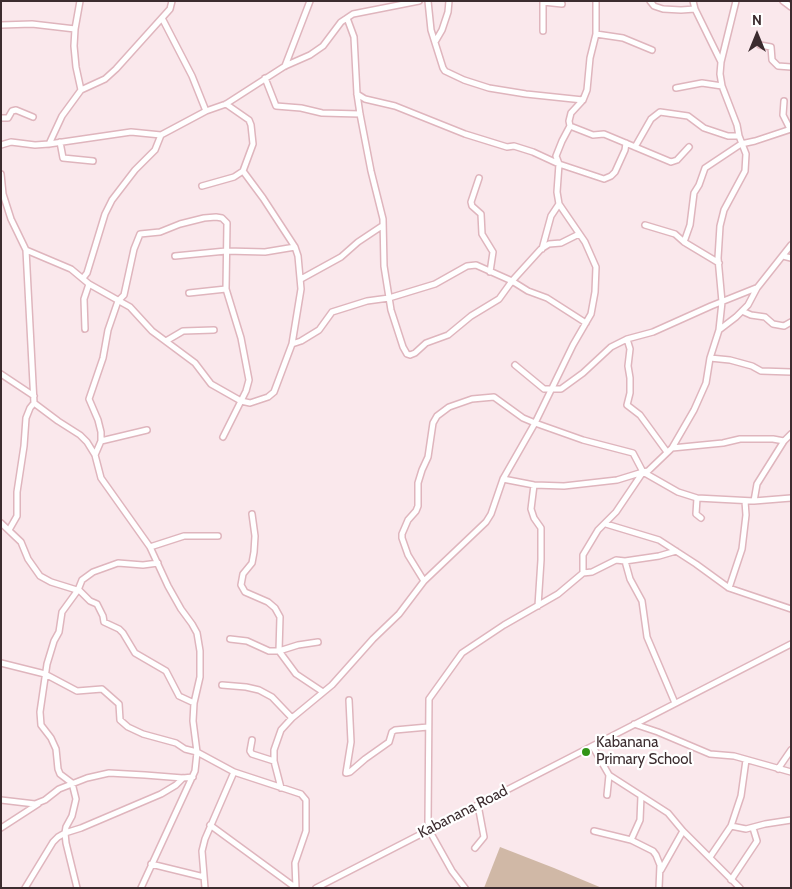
<!DOCTYPE html>
<style>
body{margin:0}
#map{position:relative;width:792px;height:889px;overflow:hidden;background:#fae8ec;font-family:Cabin,sans-serif}
canvas{display:block}
.frame{position:absolute;inset:0;border:2px solid #3c2c2f;pointer-events:none}
.north{position:absolute;left:732px;top:10px;width:50px;height:50px;-webkit-text-stroke:4px #fff;paint-order:stroke;rotate:0deg;font-size:14px;font-weight:700;line-height:20px;text-align:center;color:#3c2c2f}
.north::after{content:'';display:block;margin:auto;width:18px;height:22px;background:#3c2c2f;clip-path:polygon(50% 0,100% 100%,50% 72%,0 100%)}
</style>
<div id="map">
<canvas width="792" height="889"></canvas>
<div class="frame"></div>
<div class="north">N</div>
</div>
<script>
const context = document.querySelector('canvas').getContext('2d');
context.lineJoin = 'round';
function fillPath(path, color) { context.fillStyle = color; context.fill(path, 'evenodd'); }
const toPath = rows => new Path2D(rows.map(r => 'M' + r).join(''));
function strokePath(path, color, width, dash) { context.strokeStyle = color; context.lineWidth = width; context.lineCap = dash ? 'butt' : 'round'; context.setLineDash(dash || []); context.stroke(path); }
function label(font, color, halo, rows, align = 'center') {
  context.font = font + ' Cabin,sans-serif'; context.lineWidth = 4.5; context.setLineDash([]); context.textBaseline = 'middle'; context.strokeStyle = halo; context.fillStyle = color; for (const [text, x, y, turn = 0] of rows) {
    context.save(); context.translate(x, y); context.rotate((+turn || 0) * Math.PI / 180); context.textAlign = isNaN(turn) ? turn : align; if (halo) context.strokeText(text, 0, 0); context.fillText(text, 0, 0); context.restore();
  }
}
fillPath(toPath([
 [500,847,554,868,602,888,484,888]
]), '#d0b8a6');
const minor = toPath([
 [80,1,75,29,74,46,76,67,81,90],
 [428,1,431,30,443,68,445,71,464,80,489,88,526,94,583,100],
 [650,1,654,6,663,9,681,10,695,9],
 [693,1,695,9,721,62,720,74,722,86,737,125,739,136,746,154,745,171,724,210,720,226,718,258,722,302,719,330],
 [783,1,791,7],
 [543,2,562,4],
 [162,18,192,76,206,111],
 [347,18,354,37,357,94,360,114,371,171,383,219,384,266,391,310,403,347,407,354,410,355,415,353,426,343,448,335,471,316,499,299,512,281,541,249,549,244,561,243,579,234],
 [1,25,32,24,75,29],
 [543,31,543,1],
 [596,34,623,38,652,50],
 [435,42,442,30,448,12,449,1],
 [760,45,771,47,772,60,778,66,791,67],
 [721,62,736,1],
 [285,66,310,1],
 [265,78,276,106,301,108,322,113,360,114],
 [676,88,702,83,722,86],
 [357,94,365,99,395,106,465,134,507,147,514,146,533,152,559,164,604,179,611,176,615,172,625,150,626,143],
 [784,101,783,115,790,129],
 [1,118,8,118,12,111,16,110,33,117],
 [570,126,593,135,604,134,671,162,677,160,689,147],
 [60,142,63,158,93,161],
 [49,144,62,116,81,90,105,79,116,69,170,9,172,1],
 [1,145,11,142,35,145,49,144,131,132,161,135,206,111,226,104,285,66,310,55,323,46,341,22,353,14,419,1],
 [635,147,651,119,660,112,688,116,704,128,728,136,739,136],
 [243,171,263,198,295,247,298,256,301,289,292,344],
 [1,174,3,194,11,219,26,250,34,403,58,421,80,435,87,442,95,455,101,478,150,547,168,586,181,609,192,624,197,633,200,651,200,677,194,703,193,721,197,752,195,771,141,888],
 [479,178,471,202,472,206,481,214,482,234,493,252,490,272],
 [202,186,234,177,243,171,253,144,251,125,249,120,226,104],
 [645,225,675,234,684,242],
 [542,249,551,216,559,204],
 [26,250,71,269,89,284,130,307,152,331,195,363,211,384,241,401,250,403,268,397,274,392,292,344,301,341,319,330,332,312,367,301,389,298,435,284,467,266,476,265,512,281,528,291,547,298,586,323],
 [175,256,226,251,265,252,295,247],
 [783,256,791,258],
 [719,263,684,242,690,225,694,193,699,185,705,168,741,144,755,141,791,129],
 [83,278,87,273,105,214,112,200,135,170,155,150,161,135],
 [301,279,341,257,358,242,382,226],
 [189,293,226,289],
 [742,311,751,315,765,317,773,324,784,326,791,322],
 [85,329,84,299,89,284],
 [627,339,630,349,628,366,630,378,630,393,627,405,640,415,667,452],
 [166,341,183,331,214,330],
 [710,358,730,360,752,366,761,371,791,372],
 [515,365,544,389,561,389,583,373,611,347,627,339,653,332,711,306,756,288],
 [1,374,34,396],
 [101,441,147,430],
 [672,448,723,443,740,439,773,439,784,441],
 [95,455,101,441,101,432,98,420,89,399,103,358,108,330,118,301,124,295,134,249,140,234,160,232,180,224,204,218,216,217,222,218,227,223,226,289,241,338,249,380,246,391,223,437],
 [503,479,534,485,564,486,617,480,643,472,678,492,697,498,754,501,791,498],
 [534,485,531,509,534,518,541,528,541,560,538,606],
 [697,498,696,514,701,518],
 [754,501,757,484,784,441,791,434],
 [252,514,255,536,254,552,252,563,243,574,241,585,245,592,268,602,275,608,280,617,279,651,296,674,323,692],
 [1,523,21,542,28,559,40,576,51,582,80,591,90,601,97,604,103,616,104,622,119,629,123,633,135,653,166,671,179,696,194,703],
 [606,524,659,540,696,564,729,588,791,609],
 [9,530,17,516,17,492,24,446,26,418,30,408,34,403],
 [150,547,184,536,218,536],
 [625,561,630,579,642,601,647,637,675,703],
 [583,573,592,572,616,560,625,561,659,556,676,551],
 [424,581,408,555,402,538,402,534,408,520,416,511,418,506,418,483,422,470,428,457,433,423,437,416,449,407,472,399,494,397,523,418,535,423,583,440,633,453,643,472],
 [729,588,742,549,746,515,745,501],
 [230,639,247,641,269,651,279,651,298,645,318,642],
 [1,663,45,674,77,691,102,689,119,704,120,720,128,727,143,734,176,743,185,749,197,752,234,772,301,794,306,800,306,831,295,863,296,888],
 [222,685,246,687,259,690,272,697,292,718],
 [349,700,351,742,346,773,350,772,365,759,389,742,392,732,395,730,428,727],
 [634,724,658,732,710,754,734,756,791,772],
 [252,740,250,751,252,754,274,761],
 [593,747,609,775,668,813,683,831,740,888],
 [778,769,791,750],
 [281,788,274,761,274,750,281,730,292,718,332,685,373,639,399,614,424,581,486,522,491,514,503,479,535,423,573,345,591,314,595,292,596,267,585,242,559,204,557,192,559,164,556,156,562,141,570,126,569,121,571,113,583,100,587,90,590,58,596,34,596,1],
 [607,795,609,775],
 [1,800,35,804,45,800,59,789,87,778,109,773,145,775,183,778,193,777],
 [210,825,296,888],
 [731,826,746,829,765,824,791,820],
 [1,828,38,804],
 [431,829,428,822,429,699,462,653,504,625,558,594,583,573,583,555,598,530,616,512,643,472,648,471,672,448,694,410,706,383,710,358,719,330,736,317,748,305,757,288,791,245],
 [429,830,452,871,465,888],
 [594,831,631,840,653,851,656,855,660,865,659,888],
 [631,840,640,820,641,796],
 [475,848,484,837,478,805],
 [710,857,731,826,741,796,746,760],
 [151,864,204,877],
 [661,870,683,831],
 [731,880,757,841,753,828],
 [25,888,53,842,58,837,65,833,81,828,161,794,176,785,183,778],
 [77,888,66,843,65,833,66,827,72,816,76,799,72,783,60,774,58,769,56,749,51,738,41,725,40,712,47,664,54,641,59,632,62,612,78,590,82,580,93,572,118,563,143,565,158,563],
 [205,888,202,851,205,839,234,772],
 [316,888,791,644]
]);
strokePath(minor, '#dfb5bd', 8);
strokePath(minor, '#fff', 5);
for (const [x, y, r, color] of [
 [586,752,5,"#319416"]
]) { const dot = new Path2D(); dot.arc(x, y, r, 0, 2 * Math.PI); context.fillStyle = color; context.fill(dot); strokePath(dot, '#fff', 2); }
label('15px', '#3c2c2f', '#fff', [
 ["Kabanana",596,743],
 ["Primary School",596,760]
], 'left');
label('15px', '#3c2c2f', '#fff', [
 ["Kabanana Road",463,812,-27]
]);
</script>
